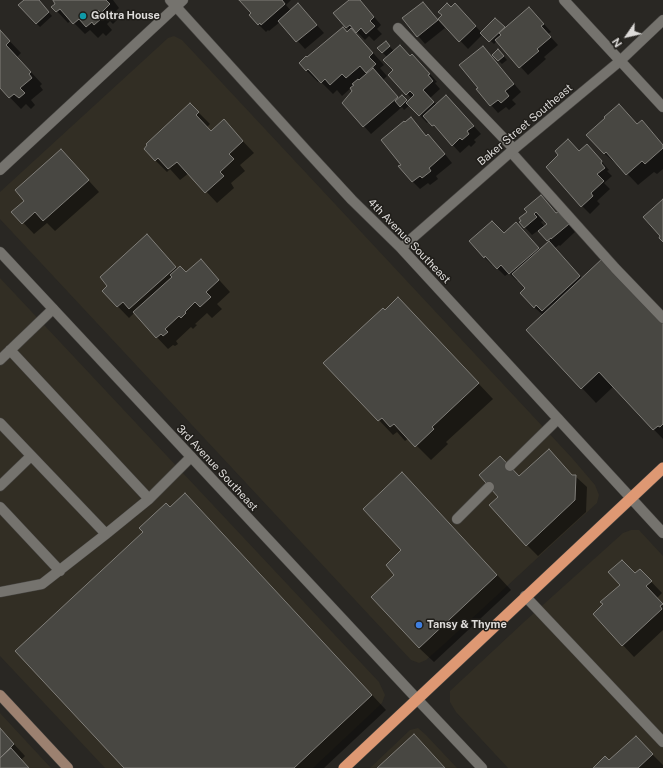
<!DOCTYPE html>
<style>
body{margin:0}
#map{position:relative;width:663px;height:768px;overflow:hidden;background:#292723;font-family:"Public Sans",sans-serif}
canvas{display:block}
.north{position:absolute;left:607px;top:16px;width:40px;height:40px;-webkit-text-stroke:3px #201e1a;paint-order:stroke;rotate:236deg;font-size:11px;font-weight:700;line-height:16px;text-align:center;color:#dddbd9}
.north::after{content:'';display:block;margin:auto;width:14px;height:18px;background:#dddbd9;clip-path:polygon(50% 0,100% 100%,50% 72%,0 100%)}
</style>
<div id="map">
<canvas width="663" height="768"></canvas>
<div class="north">N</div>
</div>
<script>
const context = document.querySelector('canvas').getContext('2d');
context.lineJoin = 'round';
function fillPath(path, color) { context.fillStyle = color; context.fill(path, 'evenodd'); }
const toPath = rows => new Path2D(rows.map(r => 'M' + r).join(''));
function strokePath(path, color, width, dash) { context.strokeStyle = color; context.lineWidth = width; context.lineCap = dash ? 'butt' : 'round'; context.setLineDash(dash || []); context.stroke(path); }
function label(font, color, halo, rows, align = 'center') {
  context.font = font + ' "Public Sans",sans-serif'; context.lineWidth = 3; context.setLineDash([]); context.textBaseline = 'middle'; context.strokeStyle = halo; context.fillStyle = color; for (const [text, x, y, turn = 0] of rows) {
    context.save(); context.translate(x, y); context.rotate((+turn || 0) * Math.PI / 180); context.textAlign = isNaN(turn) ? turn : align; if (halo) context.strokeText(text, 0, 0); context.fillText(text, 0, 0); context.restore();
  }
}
fillPath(toPath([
 [174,36,182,40,572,458,595,485,599,495,597,503,442,646,426,660,419,663,411,660,0,219,0,192,168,38],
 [0,278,379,682,385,695,382,703,313,768,105,768,0,656],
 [631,530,639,530,663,556,663,768,508,768,456,712,450,702,450,691,524,622,623,533],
 [0,713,51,768,0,768],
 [418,728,426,735,457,768,370,768,410,730]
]), '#322e24');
fillPath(toPath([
 [25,0,38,0,52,16,40,27,36,23],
 [55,0,113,0,119,8,116,11,121,16,113,24,110,21,107,24,112,30,106,36,103,33,98,38,90,30,85,34,71,20,68,23,53,7,56,4],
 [241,0,291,0,286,5,291,11,305,12,324,33,305,49,280,22,269,31,268,30,266,32,258,24,252,13],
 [350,0,360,0,381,25,377,29,382,34,374,41,369,36,365,40,357,32,356,34,384,65,380,68,387,76,383,80,399,98,402,96,408,102,412,99,390,75,395,71,387,57,382,52,389,46,394,51,410,57,420,63,437,82,435,83,440,89,430,98,437,105,454,104,481,134,474,140,476,142,471,147,469,145,460,153,441,132,441,133,429,121,427,123,410,105,404,110,402,107,371,134,343,103,354,92,351,88,342,96,337,90,333,94,319,80,318,82,306,70,307,59,350,31,347,27],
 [423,3,438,20,451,8,462,12,482,33,495,19,505,29,537,16,551,32,548,34,558,45,544,57,546,59,528,75,497,41,494,44,483,34,468,49,440,19,438,20,445,28,425,44,403,18],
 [0,31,21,53,17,57,42,84,40,86,43,90,31,100,35,105,31,109,26,104,21,109,0,87],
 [502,54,507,60,502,64,493,55],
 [490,55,521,92,512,100,516,104,509,110,506,107,498,113,478,90],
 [190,104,210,124,207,127,211,132,224,121,254,153,240,165,245,171,231,183,234,188,217,203,189,173,180,180,170,169,167,172,155,160],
 [619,105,637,125,642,121,663,144,663,169,657,174,654,172,638,185,617,163,616,164,604,153],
 [418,126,426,136,428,135,436,143,452,163,436,176,438,179,430,185,428,183,420,189,412,181,402,165],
 [61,150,99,192,55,231,47,223,34,234,13,212,25,201],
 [579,152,594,153,609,170,607,171,612,176,604,183,610,189,597,201,600,204,590,214,582,206],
 [526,209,557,214,566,221,575,232,560,246,559,245,555,248,582,278,663,324,663,439,613,387,596,403,582,388,543,315,534,307,527,288,519,280,517,281,509,273,505,276,493,264,492,265,484,257,492,222,504,234,524,231,540,250,549,242,539,230,532,235,520,222,528,212],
 [544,220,548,224,545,227,541,222],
 [147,236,178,269,186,273,212,272,230,292,217,304,222,309,212,318,207,313,195,324,197,325,193,329,191,327,176,341,178,344,175,346,173,345,168,349,134,313,129,318,103,291,109,286],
 [398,298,493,399,446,442,448,444,431,460,409,438,405,441,397,432,393,435,325,363],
 [575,476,587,487,586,512,538,556,527,545,499,497,519,477],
 [417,488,511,590,434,662,419,648,396,575],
 [170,509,200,509,386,710,324,768,125,768],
 [640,570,662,593,657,598,663,604,663,630,634,657,594,614],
 [0,729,25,756,21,760,29,768,0,768],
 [650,752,663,765,663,768,594,768,609,762]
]), '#0007');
const building = toPath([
 [24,0,39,0,49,12,36,24,18,5,24,0],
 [53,0,106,0,110,4,101,13,98,10,96,12,102,18,94,25,92,22,86,27,79,19,73,24,60,9,56,12,51,7,55,4,53,0],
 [239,0,282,0,285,4,261,25,260,23,258,25,249,15,251,13,239,0],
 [349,0,360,0,374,17,370,21,375,26,366,34,361,28,356,33,350,25,346,28,333,13,349,0],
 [423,2,438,20,417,37,402,18,423,2],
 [298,3,317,25,296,42,278,21,298,3],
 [447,3,451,7,455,3,476,26,459,42,438,19,442,15,438,12,447,3],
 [529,7,544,24,541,26,551,37,537,49,539,51,519,68,495,40,501,35,499,33,529,7],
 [495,18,505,27,489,42,480,33,495,18],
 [343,27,347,32,351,28,373,53,369,57,376,64,366,73,360,66,346,78,342,74,330,85,325,79,321,83,308,69,306,71,299,63,306,56,307,57,343,27],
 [0,30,10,41,6,45,31,72,29,74,32,78,20,88,25,93,19,98,14,94,9,98,0,88,0,30],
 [386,41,390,46,382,53,377,48,386,41],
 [400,45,410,56,412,54,430,74,428,75,433,81,423,90,434,102,419,116,406,103,414,95,410,91,406,95,388,75,393,70,383,60,400,45],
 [483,46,514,84,505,91,509,96,501,103,498,100,490,106,476,89,478,88,459,65,483,46],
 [498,49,504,56,498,61,492,55,498,49],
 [373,68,398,97,363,127,342,103,352,91,350,88,354,85,352,84,358,79,359,80,373,68],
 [402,95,407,100,400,107,395,101,402,95],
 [446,95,474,126,467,131,469,134,462,140,460,138,452,146,434,125,432,126,423,116,446,95],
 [190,103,199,112,196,115,211,131,224,119,243,141,229,154,234,159,220,172,224,176,205,193,177,162,168,169,158,158,155,161,144,149,147,145,146,144,190,103],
 [619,104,637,124,642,120,663,145,663,148,645,164,642,161,626,175,606,152,604,154,586,135,605,118,604,117,619,104],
 [411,117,426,136,428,134,445,154,429,168,431,171,422,178,420,176,412,182,398,166,401,165,381,140,404,121,405,122,411,117],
 [568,139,579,151,587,144,602,161,601,163,605,168,597,174,604,181,591,193,593,196,581,207,546,167,558,155,555,151,568,139],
 [61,149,89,180,43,221,35,212,22,224,11,212,24,201,15,190,61,149],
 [541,195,556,213,558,212,569,224,551,239,551,238,547,241,538,231,547,224,536,212,534,214,537,217,524,228,519,222,521,221,519,218,527,212,524,209,541,195],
 [663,199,663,242,659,238,660,236,643,217,663,199],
 [492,221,504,233,516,222,539,248,509,274,501,265,497,269,485,256,484,258,469,241,492,221],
 [147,234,176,267,129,309,123,302,117,307,102,291,107,286,100,277,147,234],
 [549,241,580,276,542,311,536,305,534,308,520,293,525,288,512,274,549,241],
 [603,258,663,323,663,424,660,427,658,426,653,430,599,372,581,389,526,330,603,258],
 [201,259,219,280,206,292,211,297,200,307,195,302,185,312,186,313,181,318,179,316,165,329,168,332,163,336,161,334,156,338,133,312,172,277,170,275,180,266,186,272,201,259],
 [398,297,479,383,432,427,434,429,415,447,394,424,390,427,382,418,378,421,323,363,383,308,385,310,398,297],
 [549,449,572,475,576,475,575,500,526,546,489,505,498,497,479,475,500,456,519,476,549,449],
 [402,472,497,575,419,648,371,597,394,575,386,565,401,550,363,509,402,472],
 [185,493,372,695,294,768,124,768,15,651,143,532,139,528,166,503,170,507,185,493],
 [622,560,635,573,640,569,652,581,646,586,663,604,660,606,662,609,622,646,593,614,603,604,600,602,620,585,608,572,622,560],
 [0,728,14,744,0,758,0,728],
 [414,734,445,768,377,768,414,734],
 [636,736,653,754,638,768,593,768,605,756,609,760,636,736],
 [11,748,29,768,0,768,0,758,11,748]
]);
fillPath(building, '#484742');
strokePath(building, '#807e79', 1);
const service = toPath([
 [398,28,514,149],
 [511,152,615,268,663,318],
 [10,350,149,499],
 [0,360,53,309],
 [0,423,106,534],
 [510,466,558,419],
 [0,486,31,456],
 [0,507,60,571],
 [457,519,489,487],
 [0,592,42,584,106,534,149,499,191,457],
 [525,596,663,742]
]);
const minor = toPath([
 [170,0,306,150,352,200,401,248,663,533],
 [564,0,663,107],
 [0,170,183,0],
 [401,248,514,149,620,61,663,20],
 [0,252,417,699]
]);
const tertiary = toPath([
 [417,699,482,768]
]);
const secondary = toPath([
 [0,695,68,768]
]);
const trunk = toPath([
 [344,768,663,468]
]);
strokePath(service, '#474542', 11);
strokePath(minor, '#474542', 11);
strokePath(tertiary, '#474542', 11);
strokePath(secondary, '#474542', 11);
strokePath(trunk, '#474542', 12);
strokePath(service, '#75736e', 10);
strokePath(minor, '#75736e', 10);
strokePath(tertiary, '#75736e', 10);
strokePath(secondary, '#9c8170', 10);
strokePath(trunk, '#de9873', 11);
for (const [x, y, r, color] of [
 [83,16,4,"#0f9aa8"],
 [419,625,4,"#3f7fe0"]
]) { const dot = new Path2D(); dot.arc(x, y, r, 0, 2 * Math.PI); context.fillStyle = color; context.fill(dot); strokePath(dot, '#201e1a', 1.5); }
label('bold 11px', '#dddbd9', '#201e1a', [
 ["Goltra House",91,16],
 ["Tansy & Thyme",427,625]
], 'left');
label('11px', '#dddbd9', '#201e1a', [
 ["Baker Street Southeast",525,125,-40],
 ["4th Avenue Southeast",409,241,46],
 ["3rd Avenue Southeast",217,468,47]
]);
</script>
